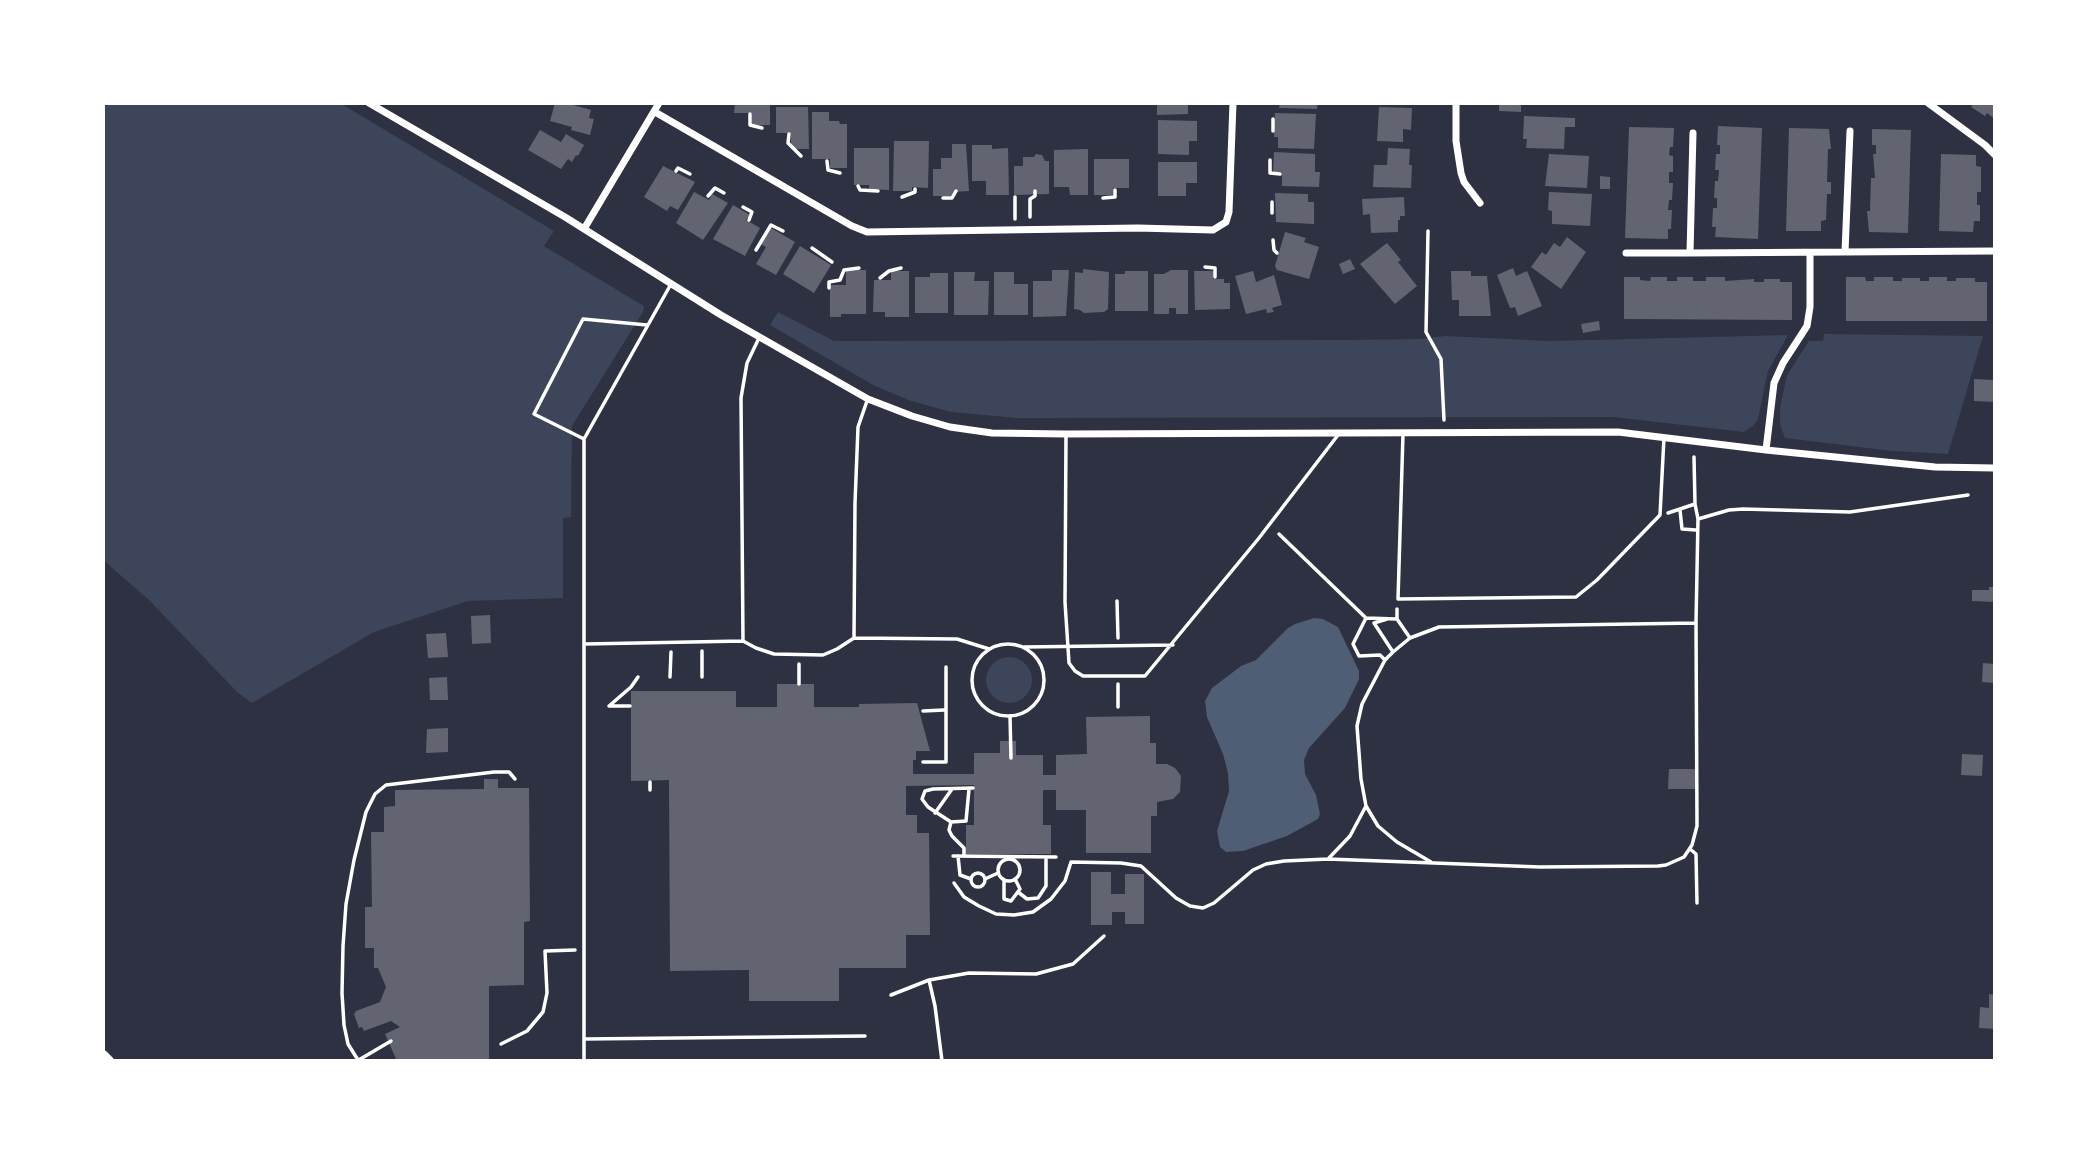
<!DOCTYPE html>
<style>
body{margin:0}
#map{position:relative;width:2098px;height:1164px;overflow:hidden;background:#2d3142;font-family:"Work Sans",sans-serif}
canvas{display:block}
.frame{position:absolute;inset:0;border:105px solid #fff;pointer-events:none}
</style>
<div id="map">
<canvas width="2098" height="1164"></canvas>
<div class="frame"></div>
</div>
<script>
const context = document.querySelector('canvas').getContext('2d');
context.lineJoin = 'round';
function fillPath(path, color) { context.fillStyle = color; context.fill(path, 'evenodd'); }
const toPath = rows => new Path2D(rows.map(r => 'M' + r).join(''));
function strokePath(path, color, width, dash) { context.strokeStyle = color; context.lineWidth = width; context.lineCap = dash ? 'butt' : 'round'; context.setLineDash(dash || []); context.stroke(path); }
fillPath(toPath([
 [103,103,340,103,554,231,544,246,644,306,643,312,572,426,571,517,563,518,563,598,468,601,374,632,252,703,237,692,149,600,103,560],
 [778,312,834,341,1343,340,1421,339,1445,336,1550,341,1788,335,1768,371,1758,419,1753,426,1744,432,1613,417,1017,418,951,412,911,401,875,386,770,325],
 [1824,334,1983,336,1948,454,1892,451,1785,438,1780,424,1780,408,1787,375,1809,341,1823,341],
 '986 680a23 23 0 1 1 46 0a23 23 0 1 1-46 0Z'
]), '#3c4559');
fillPath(toPath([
 [1314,618,1323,619,1338,627,1359,671,1359,679,1345,708,1309,748,1304,760,1305,774,1316,795,1320,814,1318,819,1287,836,1243,851,1226,852,1220,847,1217,831,1229,791,1228,773,1223,754,1207,717,1205,701,1212,688,1241,666,1256,660,1288,628,1295,624]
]), '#4f5d75');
fillPath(toPath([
 [555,103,566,103,591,110,589,118,594,119,590,135,571,130,572,127,550,121],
 [735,103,770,103,770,125,752,125,752,113,734,113],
 [1157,103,1188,103,1188,114,1157,115],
 [1280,103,1318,103,1317,109,1279,108],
 [1499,103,1521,103,1521,112,1499,111],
 [1974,103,1995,103,1995,119,1987,113,1985,116,1971,107],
 [776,107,808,107,809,149,791,149,791,133,776,133],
 [1379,107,1412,108,1411,130,1403,129,1403,142,1377,141],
 [812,112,829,112,829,121,839,121,840,124,847,124,847,168,830,168,830,159,812,159],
 [1275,113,1316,114,1314,149,1278,148,1278,137,1274,137],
 [1524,116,1575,118,1575,127,1565,127,1564,149,1526,148,1527,139,1523,139],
 [1158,120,1197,121,1197,141,1189,141,1189,155,1158,154],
 [1718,126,1762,128,1758,239,1715,237,1716,227,1712,227,1713,208,1717,208,1717,198,1714,198,1715,181,1718,181,1719,170,1715,170,1716,154,1720,154,1720,145,1717,145],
 [1629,127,1674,128,1673,147,1670,147,1669,155,1673,156,1673,172,1669,172,1669,183,1673,183,1672,200,1669,200,1668,210,1672,210,1671,229,1668,229,1668,239,1625,238],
 [1789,128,1829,129,1831,149,1828,149,1827,182,1831,182,1831,194,1827,194,1826,220,1821,221,1821,231,1786,231],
 [1872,129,1911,130,1908,233,1869,232,1867,211,1870,211,1871,178,1875,178,1873,154,1876,154,1876,145,1872,145],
 [540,130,561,142,566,134,584,145,578,156,576,155,572,162,568,159,561,169,528,150],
 [894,141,929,141,928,188,912,187,912,191,893,191],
 [952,144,966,144,969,191,953,192,953,196,933,196,933,169,941,169,941,158,952,158],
 [972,145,992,145,992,149,1008,148,1009,195,986,195,986,181,972,181],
 [854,148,889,148,889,190,869,189,869,185,854,185],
 [1388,148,1410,149,1409,165,1412,165,1411,188,1373,187,1374,165,1387,165],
 [1088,149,1088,195,1070,195,1069,187,1054,187,1054,150],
 [1274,152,1315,154,1315,172,1320,172,1319,187,1282,186,1282,172,1273,172],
 [1036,154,1042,155,1045,161,1049,161,1049,194,1014,195,1014,166,1023,166,1023,157,1034,157],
 [1549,154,1589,156,1587,188,1545,186],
 [1941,154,1976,155,1976,166,1981,167,1981,192,1977,192,1977,205,1980,205,1980,221,1974,221,1973,232,1939,231],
 [1094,159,1129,159,1129,188,1113,188,1113,195,1094,195],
 [1158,162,1197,162,1197,183,1186,183,1186,196,1158,196],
 [663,166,695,182,678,210,670,206,667,211,644,197],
 [1600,176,1610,177,1610,189,1600,189],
 [694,192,709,200,712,194,728,203,703,240,676,223],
 [1549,192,1592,194,1590,226,1552,224,1552,211,1548,210],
 [1275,193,1308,194,1308,202,1314,202,1314,224,1276,222],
 [1404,197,1405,216,1400,216,1400,220,1398,220,1398,232,1371,233,1370,214,1363,215,1362,199],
 [733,205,750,215,746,220,760,228,745,256,713,239],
 [771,228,795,242,776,275,756,264,766,247,761,244],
 [1285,232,1306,238,1304,242,1319,247,1309,279,1277,270,1275,266],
 [1567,237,1586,252,1561,289,1531,267,1542,252,1546,255,1554,243,1560,247],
 [1387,243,1401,260,1398,262,1417,286,1395,304,1360,264],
 [800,246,831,265,814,293,783,274],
 [1350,259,1355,269,1343,274,1339,264],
 [1513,268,1516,276,1527,271,1542,306,1518,316,1515,307,1510,308,1497,275],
 [1083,269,1109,272,1108,309,1104,312,1084,313,1080,310,1074,309,1075,272,1083,273],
 [846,270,866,270,866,314,841,314,841,317,830,317,830,285,846,285],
 [1052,270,1069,270,1066,316,1033,317,1033,281,1052,281],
 [1171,270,1188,270,1188,314,1176,314,1176,308,1169,308,1169,314,1154,314,1154,274,1164,274],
 [891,271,909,271,909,317,885,317,885,312,873,312,874,280,891,280],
 [1125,271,1148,271,1148,311,1115,311,1115,274,1125,274],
 [1194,271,1213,271,1213,279,1224,279,1224,283,1230,283,1230,309,1195,310],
 [1253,271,1256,282,1274,275,1282,305,1272,308,1274,312,1267,313,1266,309,1246,314,1235,276],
 [1451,271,1471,271,1471,276,1487,276,1491,316,1459,316,1459,300,1452,300],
 [954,272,975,272,974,281,989,281,988,315,954,315],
 [994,272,1014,272,1014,284,1028,284,1028,315,994,315],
 [930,273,948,273,948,313,915,313,915,277,930,277],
 [1624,277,1640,277,1640,280,1650,281,1651,277,1667,277,1667,281,1677,281,1677,277,1693,277,1693,281,1706,281,1706,277,1725,277,1725,281,1754,279,1754,282,1764,282,1764,279,1780,279,1780,282,1792,282,1792,320,1624,319],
 [1846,277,1865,277,1866,281,1874,281,1874,277,1893,277,1893,281,1902,281,1902,278,1920,278,1920,281,1929,281,1929,277,1947,277,1947,281,1956,281,1956,278,1975,278,1975,282,1987,282,1987,321,1846,321],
 [1599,321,1600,330,1583,333,1581,324],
 [1974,379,1995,380,1995,402,1974,401],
 [1989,587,1995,587,1995,602,1972,601,1972,590,1989,590],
 [490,615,491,643,472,644,471,616],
 [446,633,448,657,428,658,426,634],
 [1983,663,1995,664,1995,683,1982,682],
 [447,677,448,700,430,700,429,678],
 [777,684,814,684,814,707,859,707,859,704,917,703,930,751,916,751,916,760,913,760,913,774,974,774,974,753,1000,753,1000,741,1016,741,1016,755,1043,755,1043,775,1056,775,1056,755,1087,754,1086,717,1150,716,1150,743,1156,743,1156,764,1167,764,1175,768,1181,776,1180,792,1173,799,1157,802,1157,816,1151,816,1151,853,1086,853,1086,810,1056,810,1056,790,1043,790,1043,825,1051,825,1051,854,966,854,966,825,974,825,974,785,906,786,906,815,917,815,917,833,929,833,930,935,906,935,906,968,839,968,839,1001,749,1001,749,970,670,971,669,780,631,781,631,691,736,691,736,707,777,707],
 [448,728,448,752,426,753,427,729],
 [1962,754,1983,755,1982,776,1961,775],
 [1669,769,1695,769,1695,789,1668,789],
 [484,779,498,779,498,788,529,788,530,921,524,922,524,985,489,986,489,1061,397,1061,385,1034,400,1027,391,1021,364,1031,362,1027,359,1028,354,1014,356,1011,380,1002,386,987,378,968,374,968,374,948,365,948,365,907,372,907,371,832,384,832,384,807,395,806,395,790,484,789],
 [1091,872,1111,872,1111,894,1125,894,1125,874,1144,874,1144,924,1125,924,1125,912,1112,912,1112,925,1091,925],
 [1989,994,1995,995,1995,1029,1979,1028,1980,1007,1989,1008]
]), '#626471');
strokePath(toPath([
 [750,114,750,125,762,128],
 [1273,119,1273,131],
 [789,134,788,143,801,156],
 [1270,160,1270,173,1280,174],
 [827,161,828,170,840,173],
 [676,171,678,168,690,174],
 [858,186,860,190,878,191],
 [708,196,715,188,724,193],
 [902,197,915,192,915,189],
 [943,198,952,198,956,191],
 [1103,198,1115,197,1115,190],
 [743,207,752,212,749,220],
 [1272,213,1272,202],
 [1030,217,1030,199,1035,196,1035,191],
 [1015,219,1015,197],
 [1428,231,1426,332,1441,359,1444,420],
 [1273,240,1274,250,1277,253],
 [812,248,832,262],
 [756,250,771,225,783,231],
 [1205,267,1215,268,1215,277],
 [880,278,889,271,901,268],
 [829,288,829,282,840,280,844,270,859,268],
 [1680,510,1682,529,1696,530],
 [1668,513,1695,504],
 [1698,519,1729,510,1743,509,1850,512,1968,495],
 [1279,534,1366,618,1353,644,1359,656,1380,655,1385,660],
 [1117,601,1118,638],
 [1397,609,1397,619,1410,638],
 [1366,618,1397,619],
 [1387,619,1374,623,1393,652],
 [799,664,799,684],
 [670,677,671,652],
 [702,677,702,651],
 [1118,684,1118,707],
 [630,706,609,706,631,687,638,677],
 [923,711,944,710],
 [1010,716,1011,758],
 [923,762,946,762,946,667],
 [650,782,650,790],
 [969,789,966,821,951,822,928,807,922,799,925,791,933,789,973,788],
 [935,813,952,789],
 [951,822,949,830,952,836,964,848,964,856],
 [1690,849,1696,854,1697,903],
 [953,856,1056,857],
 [958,856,960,875,971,879],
 [1329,858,1350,836,1366,806],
 '998 870a11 11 0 1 1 22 0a11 11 0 1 1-22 0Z',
 [1431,862,1397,842,1378,826,1366,806,1361,779,1357,726,1362,704,1385,660,1393,652,1410,638,1439,627,1696,623],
 '971 880a7 7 0 1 1 14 0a7 7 0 1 1-14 0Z',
 [985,879,998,873],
 [1004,880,1004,899,1011,901,1020,889,1015,879],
 [954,883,964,897,979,906,996,914,1014,915,1033,912,1051,899,1065,881,1071,862,1121,863,1141,866,1176,898,1190,906,1203,908,1214,903,1253,870,1266,864,1284,861,1328,859,1540,867,1658,866,1666,865,1684,857,1692,845,1697,826,1696,623,1698,519,1695,504,1694,457],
 [1018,892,1027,899,1038,898,1046,886,1046,857],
 [929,980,969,973,1036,974,1073,964,1104,936],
 [891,995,929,980,935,1006,942,1061],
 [501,1044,527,1031,543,1012,547,993,545,951,575,950],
 [358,1060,348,1044,344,1025,342,993,343,946,346,904,354,860,366,812,375,794,386,785,494,772,509,772,515,779],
 [357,1061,391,1041]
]), '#fff', 3.5);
strokePath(toPath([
 [1066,434,1065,602,1069,663,1075,671,1083,676,1145,676,1259,538,1338,435],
 [1403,434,1398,599,1576,597,1597,580,1660,515,1664,437],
 [584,439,534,414,583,319,647,325],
 [854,638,855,503,858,427,867,401],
 [743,641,741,398,747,363,759,338],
 [585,644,743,641,756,648,774,654,823,655,837,649,854,638,957,639,989,649],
 '972 680a36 36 0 1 1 72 0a36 36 0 1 1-72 0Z',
 [1024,647,1173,645],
 [584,1039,865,1036],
 [584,1061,584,439,671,284]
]), '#fff', 3.5);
strokePath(toPath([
 [369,103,565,217,721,315,868,399,912,416,950,427,992,433,1066,434,1618,432,1766,450,1935,467,1995,468],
 [1456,103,1456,141,1461,173,1464,182,1480,203],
 [1928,103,1985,145,1995,155],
 [655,112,852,226,867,232,1138,228,1213,230,1226,222,1229,212,1233,103],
 [1693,133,1690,253,1995,251],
 [584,229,659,103],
 [1845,252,1850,131],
 [1626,253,1690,253],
 [1766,450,1774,383,1783,363,1807,326,1810,307,1810,254]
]), '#fff', 7);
strokePath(toPath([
 [103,1055,109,1061]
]), '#fff', 10);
</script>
